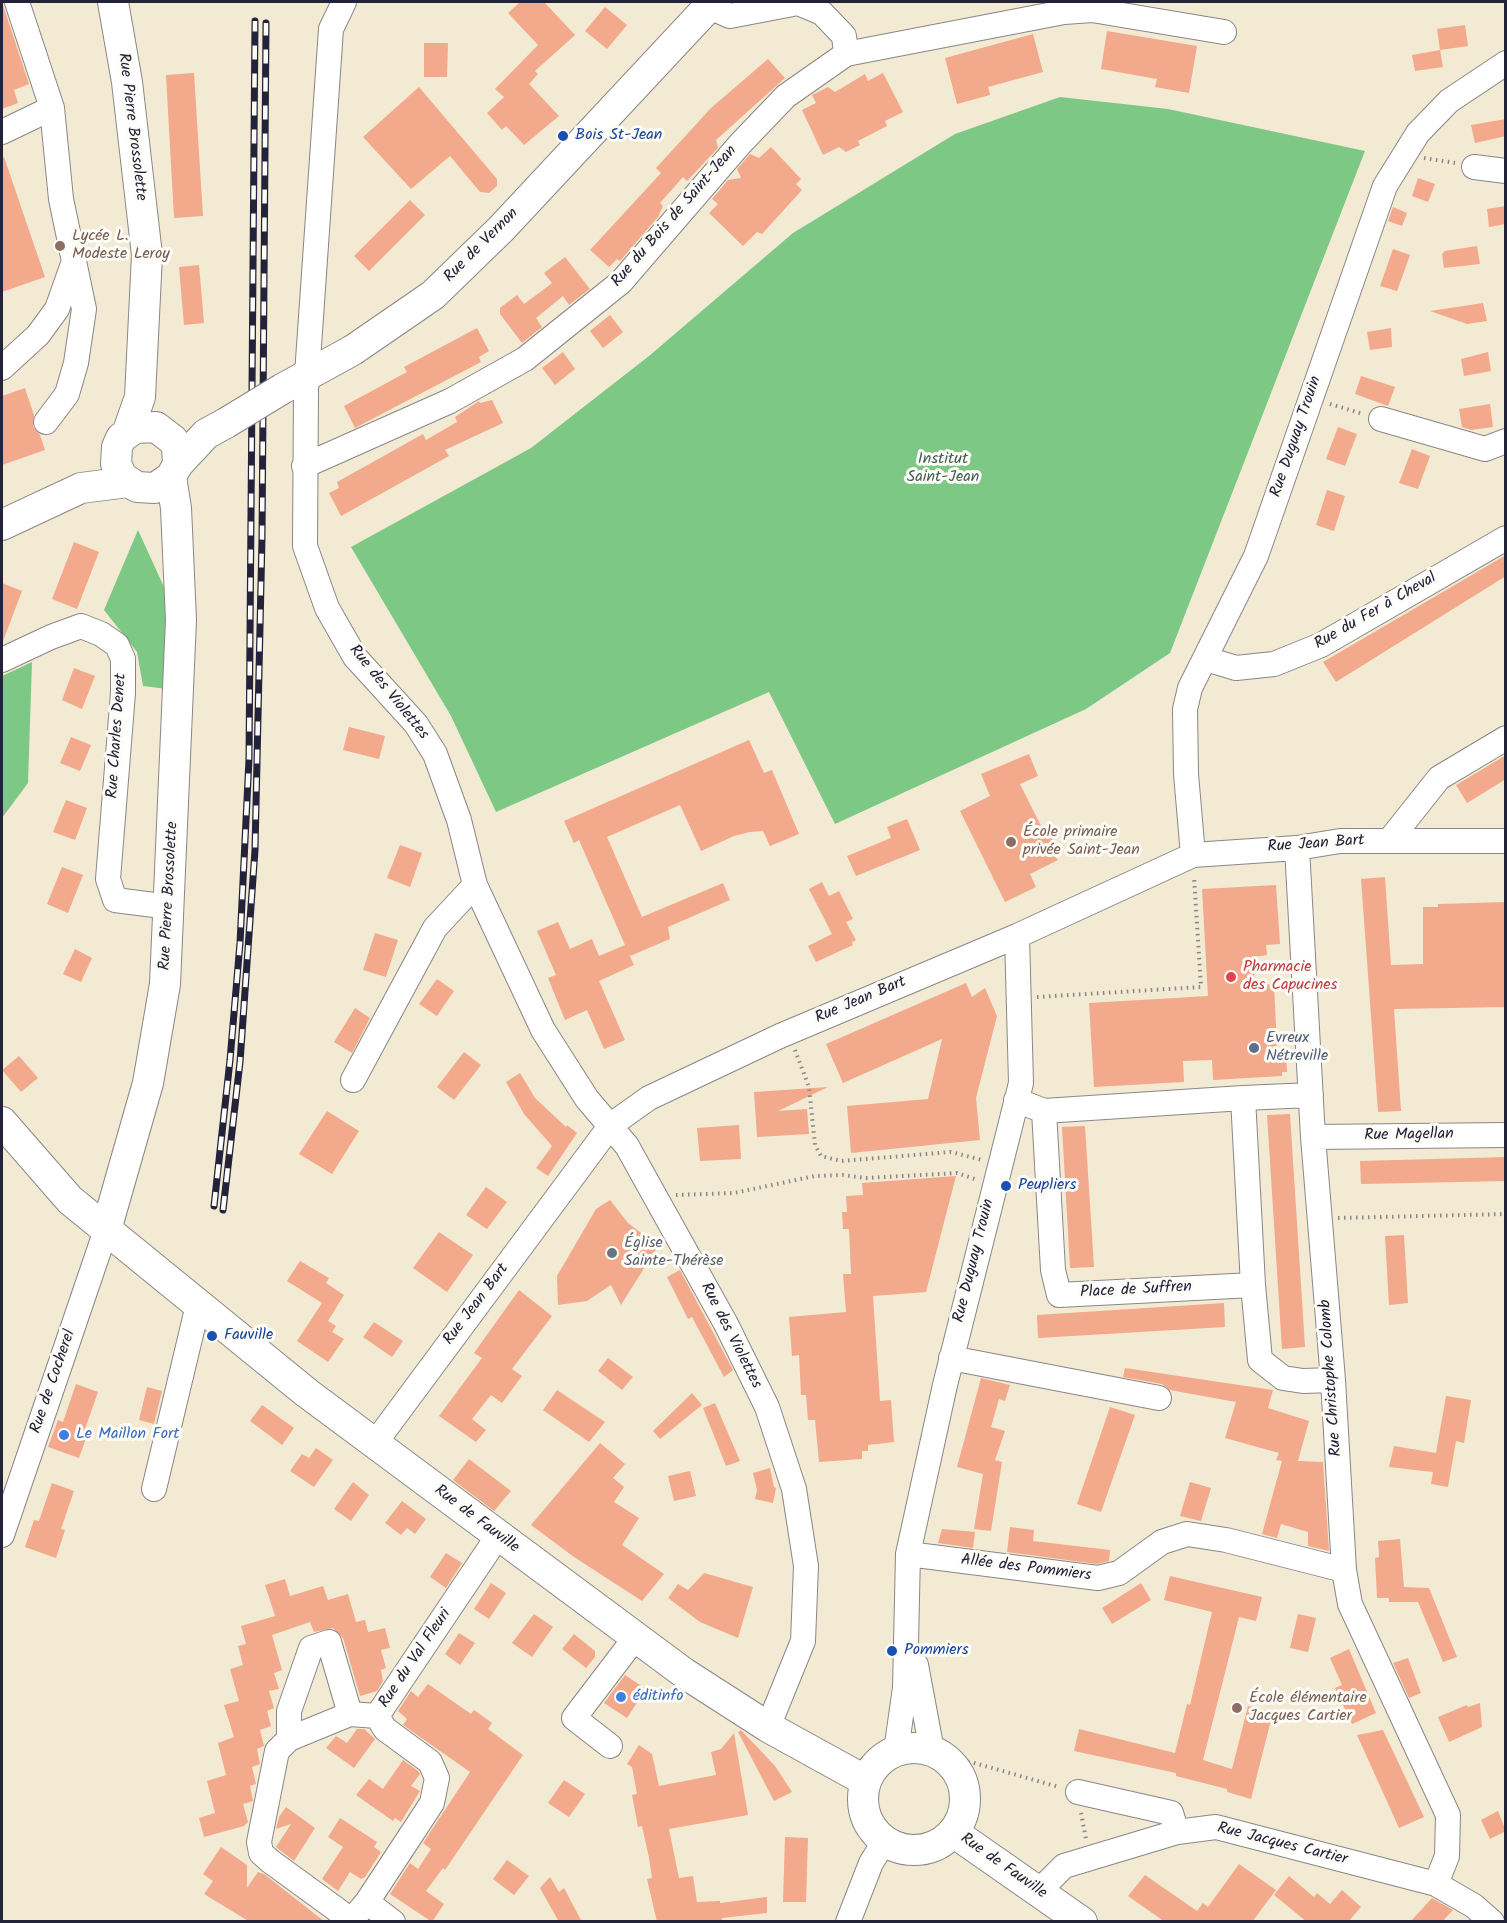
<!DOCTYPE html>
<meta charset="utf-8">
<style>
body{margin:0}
#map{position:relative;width:1507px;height:1923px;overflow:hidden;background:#f3ead3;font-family:Kalam,sans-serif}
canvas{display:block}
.frame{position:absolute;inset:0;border:3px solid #22223b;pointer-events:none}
</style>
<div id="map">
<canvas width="1507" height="1923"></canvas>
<div class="frame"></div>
</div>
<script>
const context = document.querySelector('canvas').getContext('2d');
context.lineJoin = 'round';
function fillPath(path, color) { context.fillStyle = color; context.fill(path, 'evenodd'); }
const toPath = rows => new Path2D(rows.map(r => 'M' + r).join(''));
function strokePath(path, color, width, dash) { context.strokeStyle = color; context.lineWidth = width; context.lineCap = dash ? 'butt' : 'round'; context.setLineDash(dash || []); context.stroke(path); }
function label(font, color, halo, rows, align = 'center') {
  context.font = font + ' Kalam,sans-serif'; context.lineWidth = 6; context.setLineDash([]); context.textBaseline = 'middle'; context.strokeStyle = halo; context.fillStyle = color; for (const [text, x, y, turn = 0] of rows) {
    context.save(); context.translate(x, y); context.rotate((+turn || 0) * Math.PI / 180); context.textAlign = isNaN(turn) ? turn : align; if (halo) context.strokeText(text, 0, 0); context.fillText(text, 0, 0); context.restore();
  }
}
fillPath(toPath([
 [1060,97,1168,109,1365,151,1170,653,1086,709,835,824,769,692,496,812,451,716,351,547,531,448,649,356,793,233,955,134],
 [138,530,169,598,167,689,143,686,137,652,104,610],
 [32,662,28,783,2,818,2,676]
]), '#7dc885');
fillPath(toPath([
 [2,2,29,84,14,90,18,103,2,109],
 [520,2,544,2,575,35,535,71,538,74,529,84,559,116,524,145,506,126,502,130,487,113,504,97,495,89,538,45,508,13],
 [605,7,627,25,607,49,585,31],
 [1465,25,1468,46,1440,50,1437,29],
 [1107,31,1197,46,1189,93,1155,87,1157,79,1101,69],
 [1033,34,1043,72,988,87,990,95,957,104,945,58],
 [424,43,448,43,447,77,424,77],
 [1440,50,1443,67,1415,71,1412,55],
 [768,59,785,78,716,140,718,148,687,181,683,177,660,203,663,206,658,217,620,261,617,259,609,267,590,250,661,173,656,168,711,108],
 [194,73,203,216,174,218,166,75],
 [883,73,903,112,885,121,887,126,858,141,860,145,846,152,839,147,823,155,802,110,816,103,812,95,828,87,835,92,865,74,868,81],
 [419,87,497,179,497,186,489,193,480,192,450,156,411,189,363,137],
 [1506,119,1506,136,1475,143,1471,125],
 [771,147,801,179,796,184,802,190,762,234,757,232,743,246,709,213,718,204,712,199,728,180,741,178,737,169,750,154,759,158],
 [4,157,45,277,2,292,2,158],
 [1418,178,1435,184,1428,202,1412,196],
 [410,200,425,215,369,271,354,256],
 [1506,206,1506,224,1489,227,1487,209],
 [1393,207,1407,213,1402,226,1388,221],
 [1477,246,1480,264,1444,268,1442,254,1445,251],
 [1393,249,1410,255,1397,291,1380,286],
 [565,257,590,289,569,305,563,296,536,318,542,327,522,343,500,314,500,308,517,295,524,304,547,287,552,283,544,273],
 [199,265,204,323,184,325,179,267],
 [1483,303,1487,321,1467,324,1430,311],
 [610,315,623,332,603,348,590,331],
 [477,328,489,351,479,357,481,362,355,428,344,406,407,372,404,367],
 [1391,328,1392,347,1370,350,1367,332],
 [563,352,575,369,555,385,542,368],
 [1488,352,1491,371,1464,376,1461,359],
 [1361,376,1395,387,1388,406,1355,394],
 [25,388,34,415,33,427,40,435,45,450,2,465,2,396],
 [492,400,503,423,445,450,449,456,341,516,329,493,339,488,337,482,423,434,426,440,457,422,455,417,479,401,480,403],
 [1490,404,1493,427,1471,430,1462,427,1459,409],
 [1338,427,1357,434,1345,466,1326,459],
 [1412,449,1430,456,1418,489,1399,483],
 [1327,490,1345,496,1334,531,1316,525],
 [74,542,99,552,77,609,52,599],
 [1506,555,1506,576,1336,682,1323,662],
 [2,583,22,591,3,641,2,641],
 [74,668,95,676,82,709,62,700],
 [349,727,385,736,379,759,343,750],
 [71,737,91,745,80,771,60,763],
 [749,740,764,773,772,770,799,834,770,846,763,831,750,832,734,836,701,851,680,805,607,837,642,917,723,883,730,900,668,927,670,939,630,956,626,948,634,965,599,981,625,1040,604,1049,587,1010,565,1020,548,978,556,975,537,931,558,922,570,949,592,939,599,956,625,945,579,840,574,843,564,821],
 [1029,754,1038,776,1020,784,1041,826,1047,828,1054,840,1050,851,1058,860,1030,874,1036,887,1005,902,960,811,990,796,981,774],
 [1506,755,1506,779,1467,803,1456,785],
 [66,800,87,808,75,840,53,832],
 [907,819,920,850,856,876,847,856,891,838,887,827],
 [400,845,422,853,410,887,387,878],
 [62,867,83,875,68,913,47,904],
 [1385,877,1391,965,1423,964,1423,907,1438,907,1438,904,1506,902,1506,1007,1394,1009,1401,1111,1378,1112,1361,879],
 [822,882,829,896,839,891,853,919,846,922,856,940,852,942,853,945,816,962,808,946,832,934,809,889],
 [1276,885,1280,944,1266,945,1267,955,1253,957,1255,985,1274,984,1277,1048,1286,1055,1287,1072,1282,1072,1282,1076,1213,1080,1212,1060,1183,1061,1184,1082,1094,1087,1089,1003,1208,996,1202,889],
 [375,933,398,940,386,977,363,970],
 [75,949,92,958,81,982,63,974],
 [437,979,454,991,437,1016,419,1004],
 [966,983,972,997,985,988,997,1016,976,1098,980,1140,851,1153,847,1106,928,1099,942,1039,843,1083,826,1044],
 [355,1008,370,1018,352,1053,334,1042],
 [464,1052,481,1065,454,1100,437,1087],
 [19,1056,38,1078,21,1092,2,1070],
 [520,1073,535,1098,566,1127,567,1125,577,1133,548,1176,536,1168,552,1146,524,1114,506,1082],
 [828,1087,778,1111,807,1109,809,1134,757,1137,754,1092],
 [327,1111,359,1131,332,1174,299,1154],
 [1290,1114,1305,1347,1282,1349,1267,1115],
 [739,1125,741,1159,700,1161,697,1128],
 [1085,1126,1094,1267,1070,1268,1062,1127],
 [1506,1157,1506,1181,1361,1184,1360,1161],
 [956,1176,926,1292,873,1296,880,1401,891,1400,894,1442,868,1445,868,1451,862,1451,862,1459,819,1462,815,1420,808,1420,806,1395,801,1395,799,1355,792,1356,789,1317,846,1312,843,1274,851,1274,849,1229,843,1229,842,1212,847,1212,846,1196,863,1195,862,1183],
 [486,1187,507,1202,487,1229,466,1215],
 [610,1200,628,1223,658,1246,621,1305,611,1285,587,1301,558,1305,557,1276,596,1209],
 [439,1232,473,1255,447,1292,413,1268],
 [1404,1235,1408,1303,1389,1305,1385,1236],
 [300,1261,329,1278,326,1283,344,1295,328,1321,336,1326,332,1332,344,1339,328,1362,297,1341,322,1303,287,1281],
 [680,1270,733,1370,724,1377,692,1317,688,1319,667,1277],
 [519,1290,552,1316,512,1369,522,1376,502,1403,491,1395,472,1419,486,1430,476,1442,439,1416,482,1358,474,1353],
 [1224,1303,1225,1327,1038,1338,1037,1315],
 [374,1322,403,1341,392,1357,363,1337],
 [608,1358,633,1377,622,1390,598,1371],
 [1125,1368,1273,1390,1268,1408,1309,1421,1298,1461,1323,1462,1329,1551,1308,1546,1308,1532,1281,1524,1277,1538,1262,1534,1282,1461,1276,1460,1279,1453,1225,1438,1236,1402,1170,1390,1162,1384,1123,1377],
 [981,1378,1010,1385,1005,1401,999,1399,991,1427,1005,1431,995,1460,1002,1462,991,1531,974,1529,983,1474,957,1467],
 [76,1384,98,1392,85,1429,89,1430,79,1458,48,1447,58,1420,63,1422],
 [147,1387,162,1391,154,1424,139,1420],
 [557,1390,605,1422,589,1442,543,1410],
 [692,1393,702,1405,660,1439,653,1431],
 [1446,1396,1471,1400,1464,1443,1456,1441,1448,1487,1431,1484,1433,1472,1389,1467,1394,1446,1436,1453],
 [715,1403,740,1461,726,1466,703,1408],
 [262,1405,294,1428,282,1445,250,1421],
 [1110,1407,1135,1415,1101,1512,1077,1504],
 [600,1443,625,1464,613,1478,624,1487,614,1502,639,1518,622,1545,664,1574,642,1601,574,1557,531,1525],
 [316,1448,333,1460,314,1487,290,1471,302,1454,309,1458],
 [469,1459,511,1491,494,1511,453,1480],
 [770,1468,774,1487,776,1488,773,1503,755,1499,757,1490,753,1473],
 [690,1471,696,1496,674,1501,668,1476],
 [353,1482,369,1495,351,1521,334,1509],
 [1190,1482,1211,1488,1201,1521,1180,1516],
 [52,1483,74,1491,61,1529,65,1530,56,1558,25,1547,34,1520,39,1521],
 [402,1501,426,1519,415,1534,407,1528,401,1535,385,1523],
 [1010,1527,1034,1530,1033,1541,1110,1550,1109,1561,1097,1564,1007,1552],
 [942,1529,975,1532,973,1548,938,1543],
 [1400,1539,1404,1587,1429,1588,1457,1657,1443,1662,1418,1602,1389,1602,1389,1598,1377,1598,1375,1558,1379,1557,1378,1541],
 [446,1553,462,1563,446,1588,430,1577],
 [704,1573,753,1587,738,1638,700,1622,668,1598,678,1584,688,1590],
 [1170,1576,1262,1597,1256,1621,1239,1617,1203,1760,1232,1769,1248,1706,1273,1712,1251,1799,1227,1792,1227,1789,1176,1776,1176,1773,1074,1751,1079,1729,1175,1753,1187,1704,1190,1705,1212,1612,1164,1600],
 [285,1579,290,1596,323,1586,328,1600,348,1594,356,1622,365,1620,368,1632,385,1628,390,1648,381,1650,386,1668,381,1670,383,1681,377,1691,360,1696,343,1638,333,1628,314,1632,310,1622,272,1635,282,1670,274,1673,279,1689,269,1691,274,1708,267,1711,271,1726,260,1730,264,1746,257,1749,260,1764,252,1767,256,1784,250,1786,253,1801,243,1804,248,1822,244,1826,204,1837,199,1818,215,1813,207,1781,226,1775,218,1743,234,1737,224,1705,239,1701,230,1669,243,1665,238,1646,246,1644,241,1626,275,1616,265,1585],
 [491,1583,506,1593,489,1619,474,1609],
 [1141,1583,1151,1600,1112,1624,1102,1608],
 [534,1614,553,1627,532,1657,512,1643],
 [1298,1614,1316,1618,1308,1652,1290,1648],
 [459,1633,475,1643,460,1665,445,1654],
 [574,1634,595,1651,595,1657,586,1668,562,1649],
 [1349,1649,1376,1713,1352,1724,1335,1688,1342,1685,1330,1658],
 [1408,1658,1421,1693,1409,1698,1393,1663],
 [625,1675,646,1689,627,1718,604,1703],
 [428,1684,471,1714,474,1710,492,1723,488,1729,523,1755,445,1870,443,1868,426,1891,444,1904,432,1922,390,1894,410,1863,418,1869,431,1849,423,1843,470,1772,403,1725,407,1719,398,1711,411,1691,418,1697],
 [1480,1703,1482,1727,1449,1742,1438,1717,1467,1705,1468,1707],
 [357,1729,364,1729,375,1739,354,1768,326,1748,336,1736,347,1743],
 [741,1730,775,1766,792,1792,774,1801,738,1732],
 [1383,1730,1424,1817,1399,1828,1357,1735],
 [734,1733,748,1815,669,1829,679,1878,693,1876,697,1902,720,1901,720,1903,767,1897,767,1913,722,1918,722,1922,657,1922,647,1879,652,1878,649,1858,642,1826,638,1827,632,1795,637,1794,632,1767,627,1764,639,1745,652,1754,659,1786,716,1775,711,1752,721,1749],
 [403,1760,418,1771,420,1774,411,1786,420,1791,401,1822,395,1818,393,1821,356,1795,369,1779,383,1789],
 [564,1780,585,1794,569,1817,548,1803],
 [286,1807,315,1828,294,1861,276,1847,291,1824,276,1829,279,1817],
 [1498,1811,1506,1831,1490,1839,1481,1820],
 [340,1818,377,1842,374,1847,381,1852,365,1877,361,1879,350,1872,338,1891,322,1879,343,1847,328,1837],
 [785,1837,808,1838,806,1902,783,1902],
 [221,1847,247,1865,247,1888,258,1872,264,1874,325,1922,250,1922,204,1894,213,1881,203,1874],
 [507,1860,529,1876,514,1895,493,1879],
 [1239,1864,1276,1890,1252,1922,1165,1922,1128,1896,1145,1875,1197,1911,1203,1903,1208,1907],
 [1289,1876,1314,1897,1317,1893,1330,1904,1342,1890,1361,1907,1348,1922,1307,1922,1274,1895],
 [550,1877,559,1892,564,1888,582,1922,559,1922,540,1888],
 [1432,1898,1453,1910,1442,1922,1410,1922]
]), '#f3a98b');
const minor = toPath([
 [17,2,52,108,61,199,84,309,76,363,67,394,46,422],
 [344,2,331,29,306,389,305,546,327,608,355,657,416,724,435,754,459,820,475,885,543,1030,587,1099,627,1146,726,1324,767,1407,794,1489,806,1566,803,1641,768,1727],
 [707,6,730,16,798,3,822,13,844,36,846,54],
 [2,132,52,108],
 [1474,167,1506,171],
 [2,368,38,335,57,309,74,261],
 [1381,419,1485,449,1506,441],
 [304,466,450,401,525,359,621,282,740,144,786,96,846,54,1064,12,1092,10,1224,32],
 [1206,659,1236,668,1274,664,1321,645,1506,538],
 [2,660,51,637,81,626,101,634,117,645,123,659,123,693,108,879,115,900,170,907],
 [1389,841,1439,778,1506,738],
 [1297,848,1313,1137,1333,1380,1344,1570,1350,1604,1448,1815,1447,1856,1436,1884],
 [1193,855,1186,774,1185,709,1190,688,1256,556,1385,186,1418,133,1449,101,1506,63],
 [353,1080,435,928,475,885],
 [1243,1098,1311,1095],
 [1016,1100,1044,1111,1053,1270,1059,1295,1253,1285,1243,1098,1044,1111],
 [1313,1137,1506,1135],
 [1253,1285,1260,1360,1283,1378,1303,1381,1333,1380],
 [951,1358,1159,1398],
 [375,1443,611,1125,649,1098,780,1036,1017,936,1193,855,1297,848,1340,841,1506,841],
 [154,1489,198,1305],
 [2,1535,106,1230],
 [908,1554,1098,1578,1119,1573,1162,1542,1187,1534,1226,1540,1344,1570],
 [916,1665,932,1751],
 [377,1716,498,1536],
 [289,1739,289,1711,311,1648,329,1642,350,1714],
 [610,1746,574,1718,635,1638],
 [896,1751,905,1688,908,1554,945,1385,1021,1083,1017,936],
 [1078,1792,1171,1813,1177,1832],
 [1038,1892,1064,1866,1177,1832,1216,1827,1436,1884,1474,1906,1492,1922],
 [367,1902,393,1922],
 [351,1920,270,1861,261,1853,259,1842,277,1751,289,1739,350,1714,377,1716],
 [350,1922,367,1902,432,1803,437,1778,430,1762,385,1729,377,1716],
 [848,1922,871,1863,884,1842]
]);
const major = toPath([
 [113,2,127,82,147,255,140,397,128,431],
 [282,389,353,350,433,295,501,229,713,2],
 [178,464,177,447,173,440,156,427,135,428,121,438,117,447,116,464,122,477,137,487,155,488,171,477,178,464,206,434,226,423],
 [2,525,81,488,128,482],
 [2,1122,70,1200,307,1393,684,1673,768,1727,866,1781],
 [106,1230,148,1083,165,984,181,620,176,508,171,477],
 '863 1799a51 51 0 1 1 102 0a51 51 0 1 1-102 0Z',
 [953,1832,1082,1922]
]);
strokePath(minor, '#8a8687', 26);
strokePath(major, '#8a8687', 32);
strokePath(toPath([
 [1424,158,1455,163],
 [1330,404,1363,414],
 [1037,997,1201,987,1194,877],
 [795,1050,809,1087,815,1145,821,1156,841,1161,951,1152,982,1160],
 [676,1195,734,1193,815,1176,843,1175,866,1178,957,1173,978,1180],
 [1338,1218,1506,1214],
 [950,1763,971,1762,1059,1787],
 [1081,1813,1086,1839]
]), '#8a8687', 4, [1.5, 4.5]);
strokePath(minor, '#fff', 24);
strokePath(major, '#fff', 30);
const rail = toPath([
 [214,1206,230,1060,240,943,249,759,255,21],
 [223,1210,240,1062,255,850,262,538,266,23]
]);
strokePath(rail, '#22223b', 7);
strokePath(rail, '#fdfcf7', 4.5, [14]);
const majorBridge = toPath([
 [226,423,282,389]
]);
strokePath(majorBridge, '#8a8687', 32, []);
strokePath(majorBridge, '#fff', 30);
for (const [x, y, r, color] of [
 [563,136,6,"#1a4fb4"],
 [60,246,6,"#8d6e63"],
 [1011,842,6,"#8d6e63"],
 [1231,977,6,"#e0444e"],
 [1254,1048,6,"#5c6f8a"],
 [1006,1186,6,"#1a4fb4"],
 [612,1253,6,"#6b7280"],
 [212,1336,6,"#1a4fb4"],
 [64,1435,6,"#3f7fe0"],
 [892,1651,6,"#1a4fb4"],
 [621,1697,6,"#3f7fe0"],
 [1237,1708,6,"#8d6e63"]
]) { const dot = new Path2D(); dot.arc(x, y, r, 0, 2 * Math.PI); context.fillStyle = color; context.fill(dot); strokePath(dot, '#fdfcf7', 2); }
label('16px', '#22223b', '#fdfcf7', [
 ["Rue Pierre Brossolette",131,127,83],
 ["Rue du Bois de Saint-Jean",675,217,-49],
 ["Rue de Vernon",482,246,-45],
 ["Rue Duguay Trouin",1297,437,-71],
 ["Rue du Fer à Cheval",1376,612,-30],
 ["Rue des Violettes",388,693,51],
 ["Rue Charles Denet",118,736,-86],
 ["Rue Jean Bart",1316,845,-4],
 ["Rue Pierre Brossolette",170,896,-87],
 ["Rue Jean Bart",861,1001,-23],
 ["Rue Magellan",1409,1136,-1],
 ["Rue Duguay Trouin",975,1261,-76],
 ["Place de Suffren",1136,1291,-3],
 ["Rue Jean Bart",477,1305,-53],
 ["Rue des Violettes",730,1336,63],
 ["Rue Christophe Colomb",1332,1378,-94],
 ["Rue de Cocherel",54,1382,-71],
 ["Rue de Fauville",476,1520,37],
 ["Allée des Pommiers",1026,1569,7],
 ["Rue du Val Fleuri",416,1659,-56],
 ["Rue Jacques Cartier",1282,1845,14],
 ["Rue de Fauville",1003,1867,35]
]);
label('16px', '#164399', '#fdfcf7', [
 ["Bois St-Jean",575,136],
 ["Peupliers",1018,1186],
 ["Fauville",224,1336],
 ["Pommiers",904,1651]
], 'left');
label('16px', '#785e54', '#fdfcf7', [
 ["Lycée L.",72,237],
 ["Modeste Leroy",72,255],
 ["École primaire",1023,833],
 ["privée Saint-Jean",1023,851],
 ["École élémentaire",1249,1699],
 ["Jacques Cartier",1249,1717]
], 'left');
label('16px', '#425c55', '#fdfcf7', [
 ["Institut",943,460],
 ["Saint-Jean",943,478]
]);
label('16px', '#be3a42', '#fdfcf7', [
 ["Pharmacie",1243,968],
 ["des Capucines",1243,986]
], 'left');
label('16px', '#4e5e75', '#fdfcf7', [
 ["Evreux",1266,1039],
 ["Nétreville",1266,1057]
], 'left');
label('16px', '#5b616d', '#fdfcf7', [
 ["Église",624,1244],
 ["Sainte-Thérèse",624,1262]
], 'left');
label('16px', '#366cbe', '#fdfcf7', [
 ["Le Maillon Fort",76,1435],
 ["éditinfo",633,1697]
], 'left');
</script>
